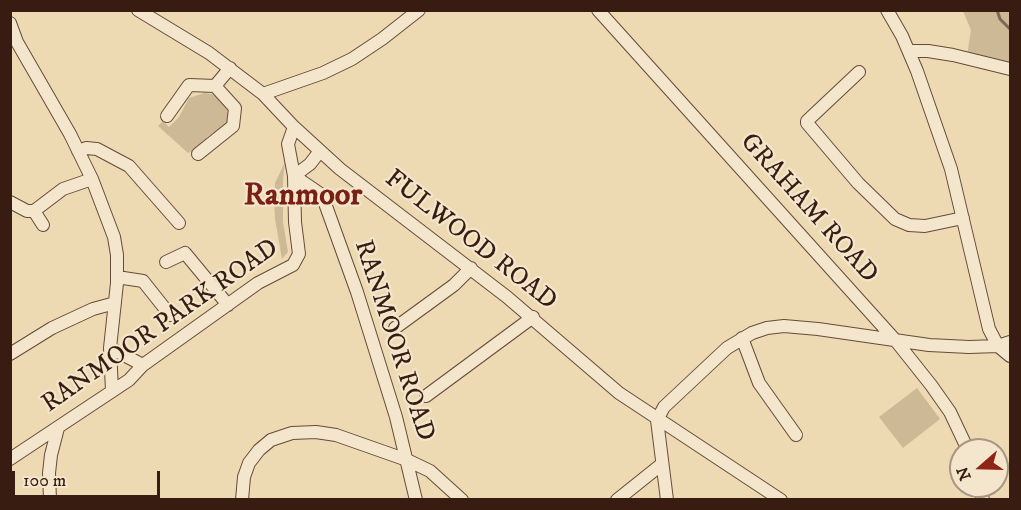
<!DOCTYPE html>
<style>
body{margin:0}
#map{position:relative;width:1021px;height:510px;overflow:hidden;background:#edd9b2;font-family:"IM FELL DW Pica",serif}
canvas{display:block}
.frame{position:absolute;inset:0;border:12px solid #381c11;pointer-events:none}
.north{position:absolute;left:949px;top:438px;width:60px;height:60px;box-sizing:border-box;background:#f3e6cd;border:2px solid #a89582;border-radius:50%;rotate:250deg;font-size:16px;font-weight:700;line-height:24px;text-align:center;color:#381c11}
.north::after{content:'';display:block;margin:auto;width:21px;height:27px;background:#8f2418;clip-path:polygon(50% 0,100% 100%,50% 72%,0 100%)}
.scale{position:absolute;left:12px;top:471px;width:148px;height:27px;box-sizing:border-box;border:3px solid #381c11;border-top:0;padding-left:8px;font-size:18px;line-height:21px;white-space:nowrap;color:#381c11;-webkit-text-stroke:4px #f3e6cd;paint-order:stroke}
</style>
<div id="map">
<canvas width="1021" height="510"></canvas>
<div class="frame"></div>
<div class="north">N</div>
<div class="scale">100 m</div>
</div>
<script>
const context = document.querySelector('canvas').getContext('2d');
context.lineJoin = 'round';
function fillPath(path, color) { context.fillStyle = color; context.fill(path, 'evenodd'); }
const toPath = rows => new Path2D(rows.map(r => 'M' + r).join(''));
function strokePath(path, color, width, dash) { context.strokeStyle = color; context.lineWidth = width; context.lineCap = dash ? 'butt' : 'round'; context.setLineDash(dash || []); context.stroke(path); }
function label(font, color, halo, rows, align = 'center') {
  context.font = font + ' "IM FELL DW Pica",serif'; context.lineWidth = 4.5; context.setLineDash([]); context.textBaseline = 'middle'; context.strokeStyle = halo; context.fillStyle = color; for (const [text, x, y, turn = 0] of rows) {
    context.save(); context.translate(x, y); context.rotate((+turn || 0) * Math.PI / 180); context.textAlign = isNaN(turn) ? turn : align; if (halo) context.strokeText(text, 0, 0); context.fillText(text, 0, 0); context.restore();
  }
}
fillPath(toPath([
 [963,11,1010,11,1010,64,967,56,971,30],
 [204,93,212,94,222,102,227,109,231,122,208,136,202,145,188,153,158,126,163,121,169,127,179,117,189,98],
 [285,162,283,180,283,222,288,252,282,259,275,219,274,200,275,183],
 [917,388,940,419,903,448,879,417]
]), '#ceb997');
strokePath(toPath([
 [997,10,1000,19,1010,29]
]), '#7f6751', 3);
const minor = toPath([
 [138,10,209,53,263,94,294,127,340,169,507,297,619,393,781,500],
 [598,10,896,341,931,385,950,412,968,450],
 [887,10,902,36,917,71,951,169,989,329,998,346,1010,356],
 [10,23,17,42,70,134,92,179,114,237,117,255,117,283,110,348,112,391],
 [909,51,928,51,953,55,1010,69],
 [859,72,807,121,807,123,858,183,895,219,909,225,925,226,963,218],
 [263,94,323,73,352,59,382,39,419,10],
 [167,116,189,85,215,86],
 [294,127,288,144,294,176,310,164,320,151],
 [78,151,86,148,97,149,129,166,179,223],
 [198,154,233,126,235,108,215,86,230,68],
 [294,176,322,195,357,292,396,417,416,500],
 [10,202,27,211,34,211,63,189,92,179],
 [34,211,43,225],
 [166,262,185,253,228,305],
 [117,277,143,281,170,315],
 [395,328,454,285,471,268],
 [742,338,759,383,796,435],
 [110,348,143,365],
 [10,354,52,328,93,309,115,303],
 [426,396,533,317],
 [10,459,129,380,143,365,258,283,293,265,299,254,295,222,294,176],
 [980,486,983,500],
 [50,500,49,473,51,455,58,428],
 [242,500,244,477,249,463,259,450,271,440,292,433,316,432,336,435,407,460,430,471,462,500],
 [617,500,662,464],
 [667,500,657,420,664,407,727,348,752,333,767,328,784,326,818,329,929,345,969,347,998,346,1010,342]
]);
strokePath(minor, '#654b39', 14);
strokePath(minor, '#f3e6cd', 12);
label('26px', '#381c11', '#f3e6cd', [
 ["GRAHAM ROAD",808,209,48],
 ["FULWOOD ROAD",470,241,38],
 ["RANMOOR PARK ROAD",161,327,-35],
 ["RANMOOR ROAD",393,341,72]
]);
label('bold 32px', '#7a1f14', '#f3e6cd', [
 ["Ranmoor",303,197]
]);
</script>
